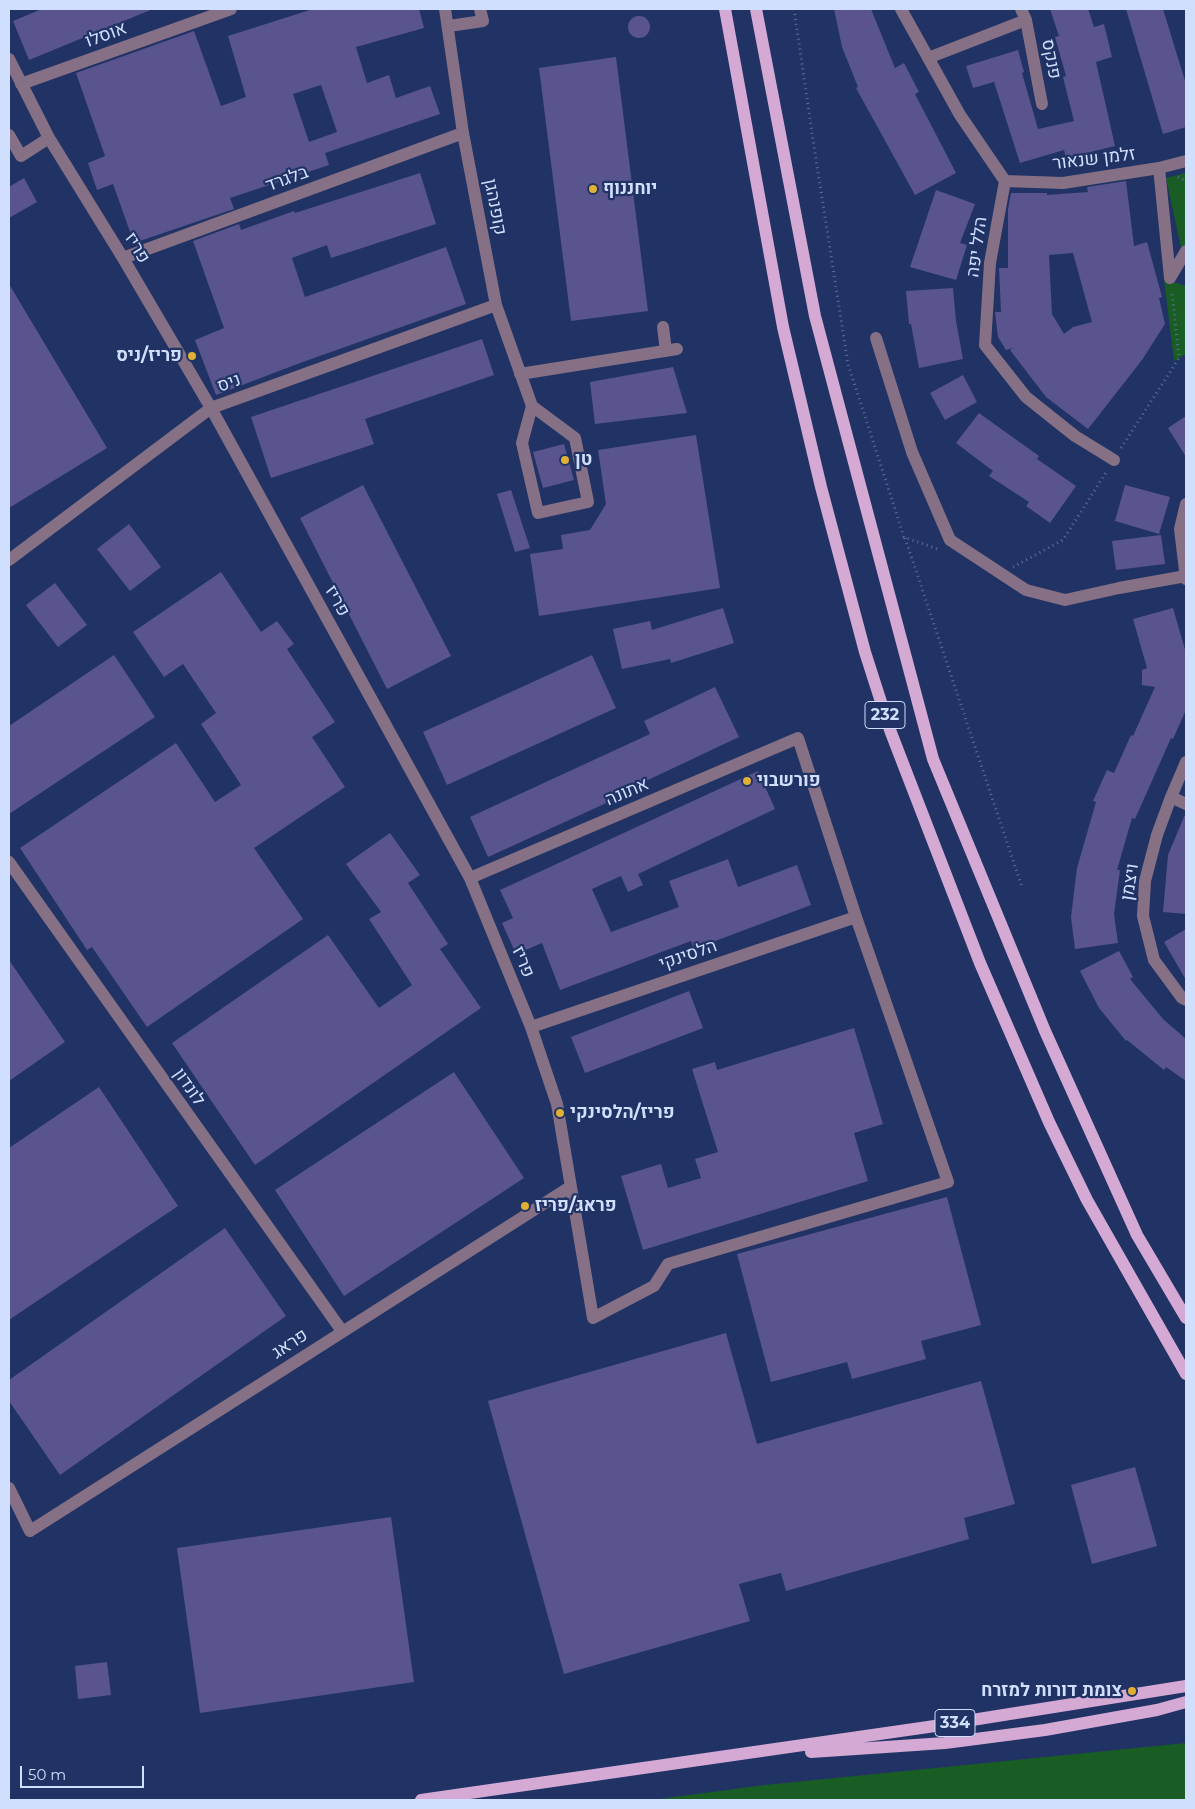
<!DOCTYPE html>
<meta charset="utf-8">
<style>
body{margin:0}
#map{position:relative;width:1195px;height:1809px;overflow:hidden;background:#203364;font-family:Montserrat,sans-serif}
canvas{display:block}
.frame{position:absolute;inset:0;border:10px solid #d1dffe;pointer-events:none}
.scale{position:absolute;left:20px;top:1766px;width:124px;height:22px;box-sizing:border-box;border:2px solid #d1dffe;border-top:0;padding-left:6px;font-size:15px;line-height:18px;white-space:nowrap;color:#d1dffe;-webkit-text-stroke:4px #203364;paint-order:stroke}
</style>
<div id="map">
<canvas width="1195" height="1809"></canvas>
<div class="frame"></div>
<div class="scale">50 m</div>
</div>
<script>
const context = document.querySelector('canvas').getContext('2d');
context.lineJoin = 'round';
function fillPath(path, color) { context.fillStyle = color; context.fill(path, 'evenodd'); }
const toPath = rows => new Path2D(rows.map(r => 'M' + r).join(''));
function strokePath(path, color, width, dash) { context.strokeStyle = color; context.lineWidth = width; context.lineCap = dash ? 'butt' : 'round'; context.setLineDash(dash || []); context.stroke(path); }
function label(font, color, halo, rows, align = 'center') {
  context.font = font + ' Montserrat,Heebo,sans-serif'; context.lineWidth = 4.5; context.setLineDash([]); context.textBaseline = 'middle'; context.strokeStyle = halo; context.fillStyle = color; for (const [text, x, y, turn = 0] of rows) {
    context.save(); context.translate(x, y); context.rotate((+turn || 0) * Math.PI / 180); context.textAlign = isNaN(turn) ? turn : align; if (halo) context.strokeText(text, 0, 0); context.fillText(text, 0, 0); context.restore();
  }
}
fillPath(toPath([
 [1186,173,1186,244,1182,252,1166,178],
 [1164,279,1186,286,1186,354,1174,361],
 [1186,1743,1186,1800,651,1800,765,1785]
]), '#195d25');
fillPath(toPath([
 [42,9,153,9,29,60,13,21],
 [313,9,419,9,424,28,356,47,367,83,389,75,396,98,430,86,440,114,325,153,329,165,230,198,234,209,134,243,113,184,97,190,88,163,105,156,76,73,194,31,221,106,246,97,228,36],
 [321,85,337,132,309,142,293,94],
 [834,9,871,9,895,68,904,63,919,92,915,94,956,173,915,195,856,88,858,87,842,47],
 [1050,9,1088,9,1094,27,1104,24,1112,57,1096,62,1115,146,1066,158,1064,150,1020,163,994,82,973,88,966,66,1018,50,1024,72,1022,73,1038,129,1074,121,1063,77,1066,76,1055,37,1059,36],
 [1126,9,1163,9,1186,84,1186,127,1163,134],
 '628 27a11 11 0 1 1 22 0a11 11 0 1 1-22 0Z',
 [616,57,648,311,571,321,539,68],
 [420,173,436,224,331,258,327,245,292,258,305,297,446,247,466,304,300,363,216,395,195,340,224,328,193,241,239,224,241,230,294,211,295,213],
 [24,178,37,202,9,218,9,187],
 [1126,181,1134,246,1147,242,1162,297,1159,298,1165,324,1142,360,1088,429,1046,397,1010,350,1013,348,1006,350,998,337,995,312,1001,312,999,268,1008,268,1008,209,1011,193,1047,193,1047,195,1088,192,1087,187],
 [1073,253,1092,322,1073,327,1064,334,1052,314,1049,255],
 [936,190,975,204,960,243,967,245,956,280,910,267],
 [9,284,107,448,9,508],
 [953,288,956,321,963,359,919,368,911,324,909,324,906,291],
 [482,339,494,375,365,419,374,444,271,478,251,417],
 [673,367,687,413,595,424,590,382],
 [963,375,977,402,945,420,930,393],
 [979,413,1039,456,1037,459,1076,486,1050,523,1026,506,1029,502,989,476,993,471,956,443],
 [1186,416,1186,457,1168,428],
 [696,435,720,588,539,616,530,554,563,549,561,535,590,530,606,504,598,450],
 [564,444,574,480,543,488,533,452],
 [363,485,451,656,387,689,300,518],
 [1125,485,1170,497,1159,534,1115,521],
 [511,490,530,548,515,552,497,494],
 [129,524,161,567,130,591,97,549],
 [1161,535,1165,564,1116,570,1112,541],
 [221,572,261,632,277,621,294,644,287,649,335,722,312,737,345,787,254,848,303,919,147,1027,92,947,87,950,20,848,176,743,215,802,241,785,201,724,216,713,183,664,164,677,133,632],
 [55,583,87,625,58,647,26,605],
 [723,608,734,643,671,663,670,659,622,669,613,629,650,621,652,630],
 [1173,608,1186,653,1185,712,1173,739,1171,738,1135,819,1132,818,1117,870,1120,870,1114,914,1118,943,1075,949,1071,917,1077,868,1096,802,1093,801,1107,770,1114,773,1131,735,1133,736,1155,687,1142,685,1142,670,1147,668,1133,619],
 [114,655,155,717,9,814,9,726],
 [592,655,616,708,447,785,423,732],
 [715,687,739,737,612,797,613,800,488,857,470,817,650,734,644,721],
 [758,771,775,809,638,874,643,885,628,892,621,876,592,889,611,932,679,907,669,881,728,859,738,887,797,865,811,905,694,949,691,941,560,990,542,943,516,954,502,923,513,918,500,890],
 [1186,812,1186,914,1163,912,1168,855],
 [390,833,420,875,408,883,448,944,440,949,481,1008,255,1165,172,1043,328,935,379,1008,412,985,369,919,381,912,346,864],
 [1186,929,1186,980,1164,942],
 [1119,951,1133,977,1130,979,1163,1019,1186,1039,1186,1081,1166,1067,1164,1070,1127,1040,1126,1041,1099,1008,1080,971],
 [9,960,65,1042,9,1081],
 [689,991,703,1028,585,1073,571,1037],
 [854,1028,883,1124,854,1133,868,1181,643,1250,621,1176,661,1164,668,1188,701,1178,695,1159,718,1152,692,1069,715,1062,717,1070],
 [454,1072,524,1178,344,1296,275,1190],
 [99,1087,178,1206,9,1320,9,1148],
 [947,1197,981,1325,921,1341,926,1359,852,1379,847,1362,771,1382,737,1254],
 [225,1228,286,1316,60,1475,9,1401,9,1380],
 [726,1333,757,1444,981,1381,1015,1504,964,1518,969,1539,786,1591,781,1573,739,1584,750,1621,564,1674,488,1401],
 [1135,1467,1157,1546,1092,1564,1071,1485],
 [391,1517,414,1682,200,1713,177,1548],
 [107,1662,111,1695,78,1699,75,1666]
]), '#59548d');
strokePath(toPath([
 [794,9,815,153,848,364,904,537,940,550],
 [1178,177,1186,181],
 [1121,448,1179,358,1172,292],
 [905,538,1022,887],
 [1013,567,1063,540,1107,471]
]), '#5c6e98', 3, [1, 4]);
strokePath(toPath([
 [445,9,463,133,496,305,532,406,575,438,588,502,538,513,522,443,532,406],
 [901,9,960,115,1005,181,990,263,985,345,1026,397,1075,436,1114,460],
 [1021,9,1026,20,1042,104],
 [449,26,483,21,480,9],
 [928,58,1026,20],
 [9,59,49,138,123,258,211,408,470,878,531,1027,557,1104,593,1318,654,1286,668,1264,948,1182,856,917,798,738,470,878],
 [21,84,231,9],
 [9,135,21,156,49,138],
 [1159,168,1170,278],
 [1005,181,1063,183,1159,168,1186,161],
 [123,258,463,133],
 [1170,278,1186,251],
 [663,327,666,351],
 [876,338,912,452,950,540,1026,590,1065,600,1119,588,1186,576],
 [520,374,677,349],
 [1186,504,1180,529,1186,579],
 [9,560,211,408,496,305],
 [1186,762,1171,797,1157,835,1145,881,1143,916,1154,960,1182,998,1186,1000],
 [1171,797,1186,804],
 [9,862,342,1331],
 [531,1027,856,917],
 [9,1488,30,1531,570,1187]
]), '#867085', 12);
strokePath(toPath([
 [725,9,783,327,821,487,865,652,890,730,980,963,1049,1122,1087,1200,1186,1374],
 [756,9,815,316,933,759,1045,1031,1137,1235,1186,1318],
 [811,1752,945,1743,1045,1730,1157,1710,1186,1702],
 [421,1800,928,1727,1186,1686]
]), '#d4a9d4', 12);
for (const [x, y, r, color] of [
 [593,189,5,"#e0b034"],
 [192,356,5,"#e0b034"],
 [565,460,5,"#e0b034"],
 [747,781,5,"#e0b034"],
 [560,1113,5,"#e0b034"],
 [525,1206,5,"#e0b034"],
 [1132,1691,5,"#e0b034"]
]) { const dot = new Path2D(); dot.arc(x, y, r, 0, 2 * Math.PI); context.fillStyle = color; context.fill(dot); strokePath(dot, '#203364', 2); }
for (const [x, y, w] of [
 [885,715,40],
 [955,1723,40]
]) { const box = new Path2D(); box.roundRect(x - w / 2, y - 13.5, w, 27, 4); context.fillStyle = '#203364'; context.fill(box); strokePath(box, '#d1dffe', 1); }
label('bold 16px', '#d1dffe', null, [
 ["232",885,715],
 ["334",955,1723]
]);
label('18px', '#d1dffe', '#203364', [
 ["אוסלו",106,35,-20],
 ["פנקס",1051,59,79],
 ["זלמן שנאור",1094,159,-7],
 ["בלגרד",287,179,-20],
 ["קופנהגן",495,207,79],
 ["הלל יפה",977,247,-82],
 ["פריז",137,248,59],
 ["ניס",229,383,-20],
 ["פריז",337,601,61],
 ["אתונה",627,792,-23],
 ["ויצמן",1130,882,-81],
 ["הלסינקי",688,955,-19],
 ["פריז",523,962,68],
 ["לונדון",189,1087,55],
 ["פראג",290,1344,-33]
]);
label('bold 18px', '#d1dffe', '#203364', [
 ["יוחננוף",603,189],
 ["פריז/ניס",182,356,"right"],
 ["טן",575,460],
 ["פורשבוי",757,781],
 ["פריז/הלסינקי",570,1113],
 ["פראג/פריז",535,1206],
 ["צומת דורות למזרח",1122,1691,"right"]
], 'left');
</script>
